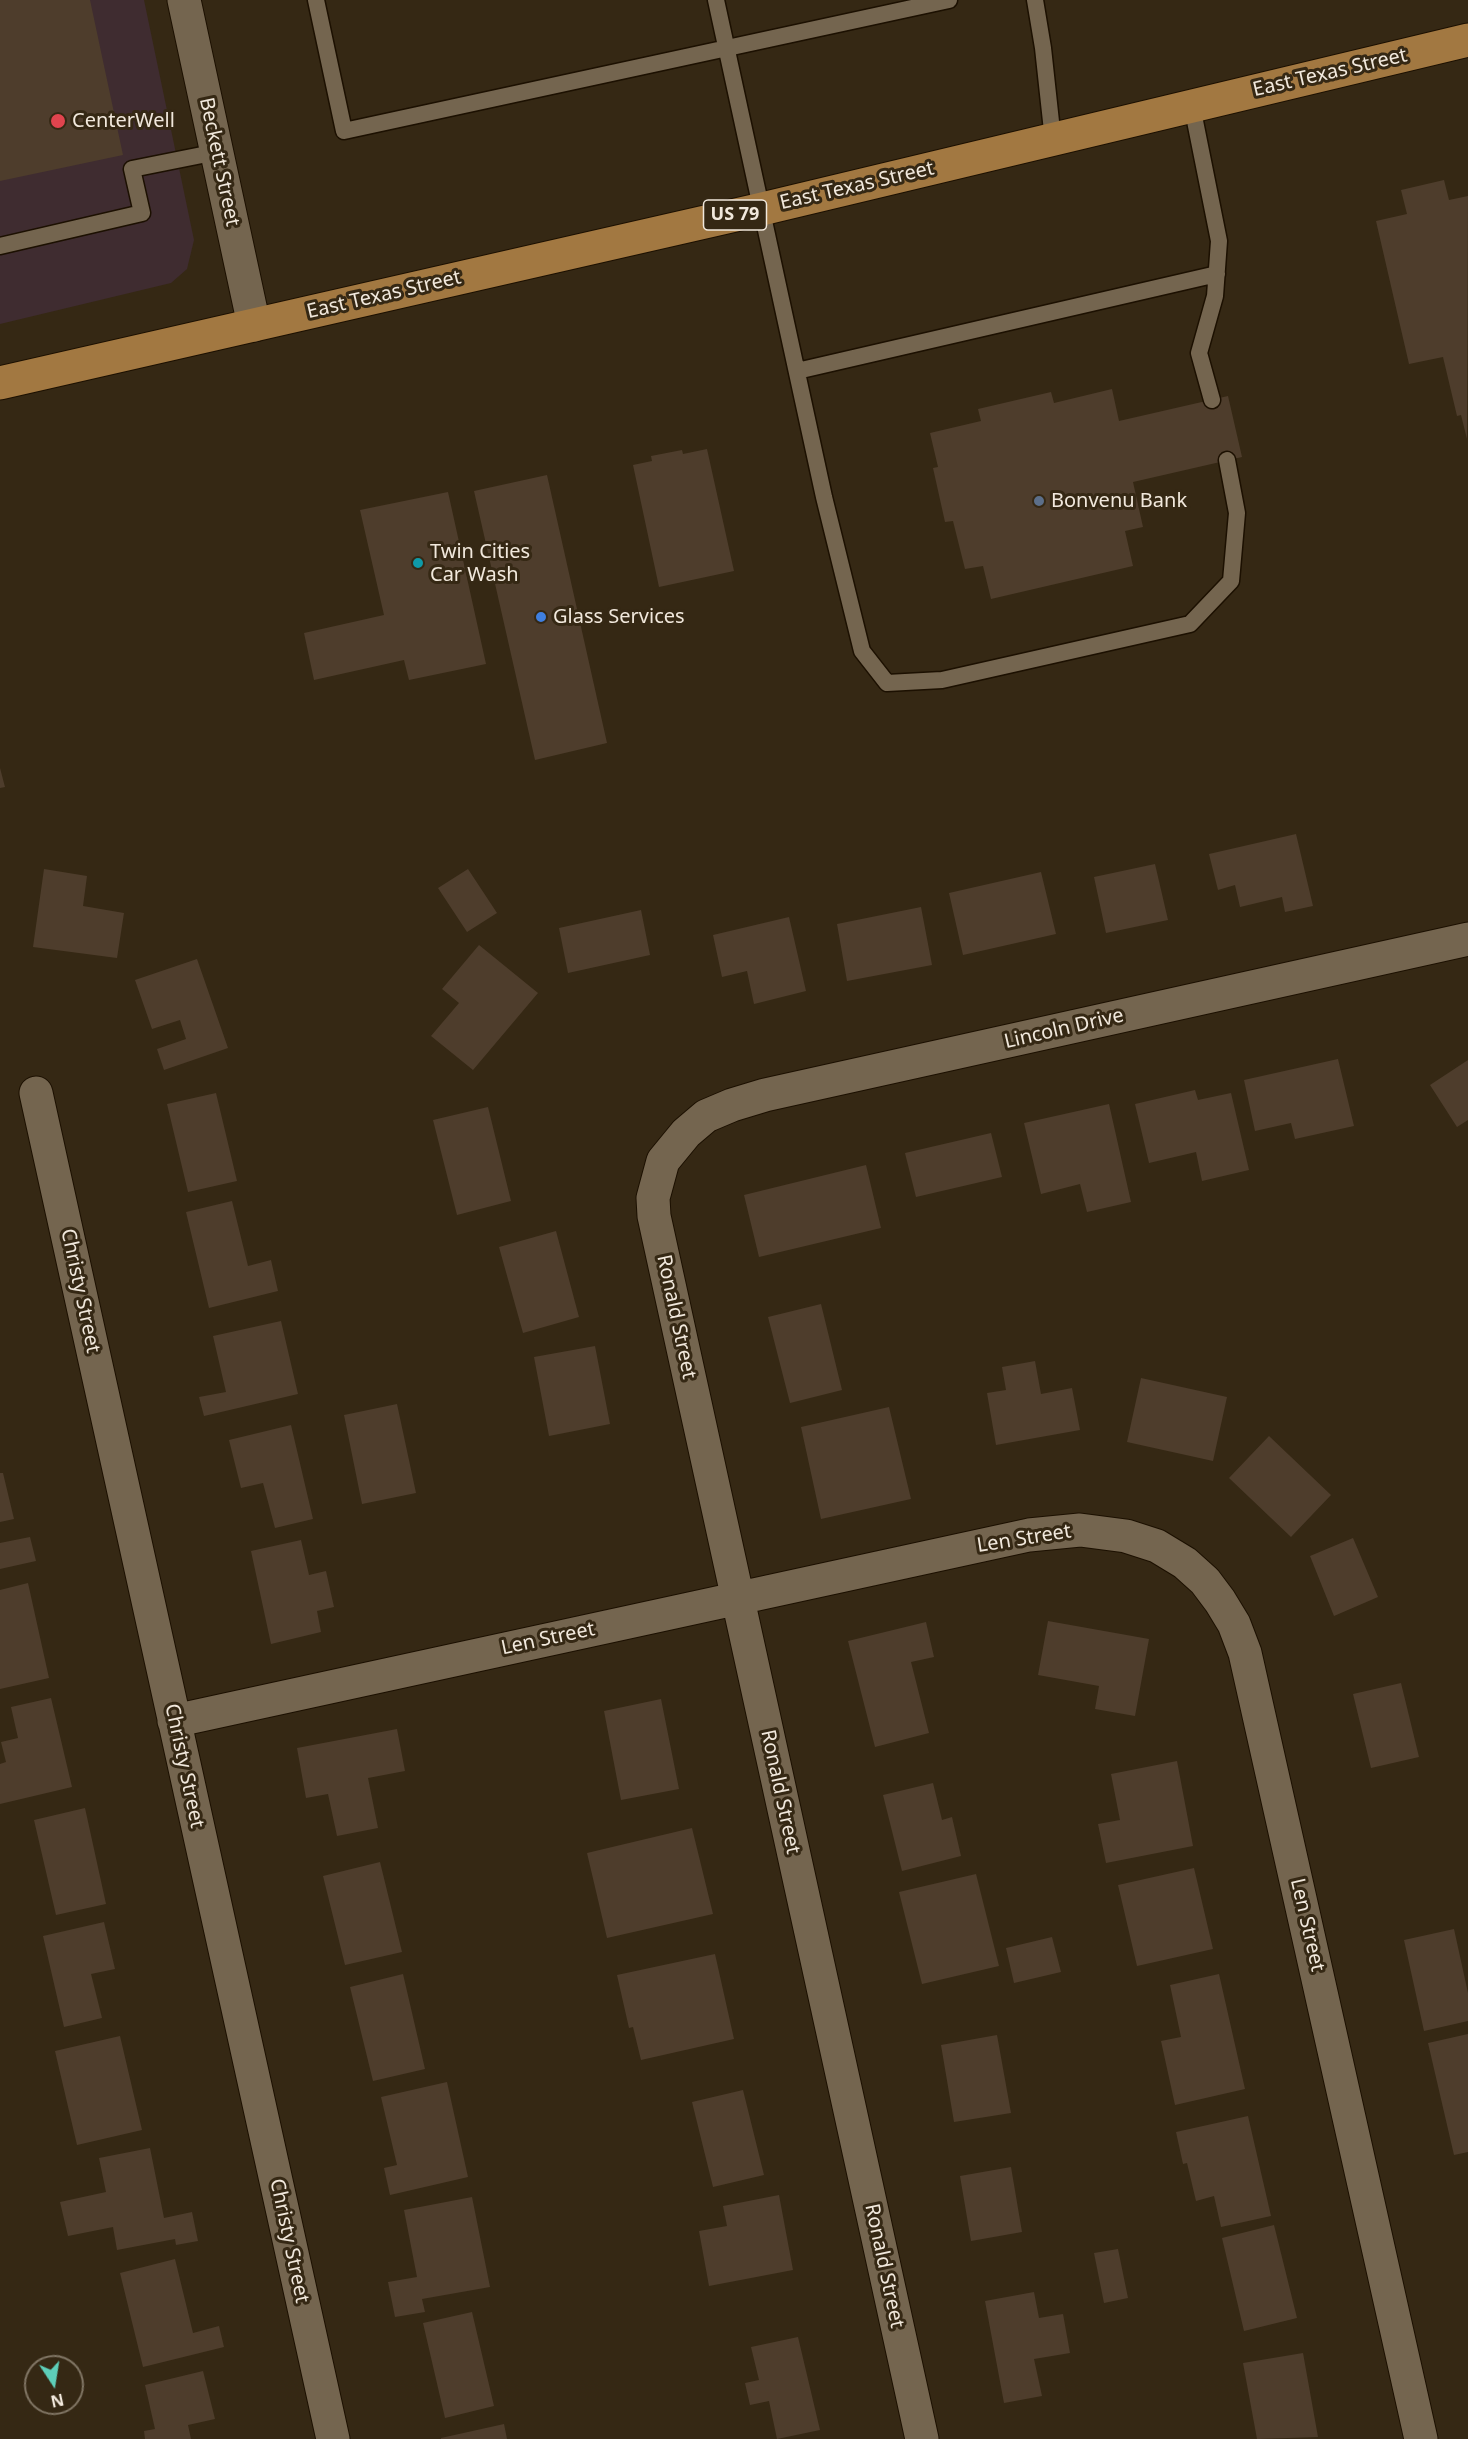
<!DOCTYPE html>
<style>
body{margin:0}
#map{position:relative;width:1468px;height:2439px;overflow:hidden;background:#352814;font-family:"Noto Sans",sans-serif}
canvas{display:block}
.north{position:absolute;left:24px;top:2355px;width:60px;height:60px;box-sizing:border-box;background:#352814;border:2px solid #807564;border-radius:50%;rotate:168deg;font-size:16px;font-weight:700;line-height:24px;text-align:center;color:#f1e8dc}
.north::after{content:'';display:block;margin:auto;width:21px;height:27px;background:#5dceb9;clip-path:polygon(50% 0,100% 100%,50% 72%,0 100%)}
</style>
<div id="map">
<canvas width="1468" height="2439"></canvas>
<div class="north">N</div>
</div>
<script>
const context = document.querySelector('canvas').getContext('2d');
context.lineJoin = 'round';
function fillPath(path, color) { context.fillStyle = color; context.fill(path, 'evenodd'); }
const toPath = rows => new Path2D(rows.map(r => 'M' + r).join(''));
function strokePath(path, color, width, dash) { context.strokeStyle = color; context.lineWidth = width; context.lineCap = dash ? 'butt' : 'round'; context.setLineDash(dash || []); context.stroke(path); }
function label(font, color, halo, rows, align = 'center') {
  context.font = font + ' "Noto Sans",sans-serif'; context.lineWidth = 6; context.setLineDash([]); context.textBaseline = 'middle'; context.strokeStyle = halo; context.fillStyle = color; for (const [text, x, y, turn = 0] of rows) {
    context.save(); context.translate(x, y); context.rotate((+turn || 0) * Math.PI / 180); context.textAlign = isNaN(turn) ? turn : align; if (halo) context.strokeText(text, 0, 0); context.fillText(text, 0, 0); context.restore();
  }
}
fillPath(toPath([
 [0,0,144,0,194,240,187,269,171,283,0,324]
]), '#3f2c30');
fillPath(toPath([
 [0,0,90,0,123,155,0,181],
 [1444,180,1449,200,1468,196,1467,439,1461,415,1457,416,1443,357,1409,364,1376,221,1407,214,1401,190],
 [1112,389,1119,421,1228,396,1242,457,1133,482,1143,527,1125,531,1133,566,991,599,983,566,965,569,953,521,945,522,933,468,938,467,930,433,981,421,978,409,1051,392,1054,403],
 [707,449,734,571,659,587,633,465,652,461,651,456,682,450,683,454],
 [547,475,607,743,535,760,474,491],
 [448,492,486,664,409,680,404,660,314,680,304,633,384,615,360,510],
 [0,768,5,787,0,788],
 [1296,834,1313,906,1285,912,1282,897,1240,907,1235,885,1218,890,1209,854],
 [1155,864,1168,920,1106,933,1094,877],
 [44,869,87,876,83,906,124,913,117,958,33,947],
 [468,869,497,913,467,932,438,888],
 [1041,872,1056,934,963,955,949,893],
 [921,907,932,965,847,981,837,924],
 [641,910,650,955,568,973,559,928],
 [789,917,806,991,754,1004,747,971,722,977,713,935],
 [479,945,538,993,473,1070,431,1036,459,1003,442,989],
 [197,959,228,1048,164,1070,157,1049,186,1039,180,1020,152,1029,135,980],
 [1338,1059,1354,1126,1295,1139,1291,1123,1255,1131,1244,1080],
 [1468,1060,1468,1120,1457,1127,1430,1085],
 [1195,1090,1198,1100,1231,1093,1249,1170,1202,1181,1196,1152,1149,1163,1135,1104],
 [216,1093,237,1181,188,1192,167,1104],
 [1109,1104,1131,1202,1087,1212,1080,1184,1041,1194,1024,1123],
 [488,1107,511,1201,457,1215,433,1120],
 [991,1133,1002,1177,916,1197,905,1153],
 [866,1165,881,1228,759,1257,744,1195],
 [232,1201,248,1266,271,1260,278,1291,209,1308,186,1212],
 [556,1231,579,1317,523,1333,499,1247],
 [821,1304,842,1390,790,1403,768,1317],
 [281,1321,298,1394,204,1416,199,1397,226,1392,213,1336],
 [595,1346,610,1424,549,1436,534,1357],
 [1035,1361,1041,1394,1072,1388,1080,1430,996,1445,987,1393,1006,1390,1002,1367],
 [1141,1378,1227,1397,1213,1461,1127,1442],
 [397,1404,416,1493,362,1504,344,1415],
 [889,1407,911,1499,821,1519,801,1427],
 [291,1425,313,1519,275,1528,263,1483,241,1488,229,1440],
 [1269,1436,1331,1495,1291,1537,1229,1478],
 [0,1473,3,1473,14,1519,0,1522],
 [30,1537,36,1561,0,1569,0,1543],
 [1353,1538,1378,1597,1334,1616,1310,1556],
 [301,1540,309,1575,326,1571,334,1607,317,1611,321,1632,271,1644,251,1551],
 [28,1583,49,1678,0,1689,0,1590],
 [1048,1621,1149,1639,1135,1716,1095,1709,1099,1686,1038,1675],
 [926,1622,934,1657,911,1662,929,1733,875,1747,848,1641],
 [1401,1683,1419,1757,1371,1768,1353,1694],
 [51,1698,72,1787,0,1804,0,1764,6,1762,1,1742,18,1738,11,1707],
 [661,1699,679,1789,621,1800,604,1711],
 [397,1729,405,1771,368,1778,378,1828,337,1836,328,1794,306,1798,297,1748],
 [1177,1761,1193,1846,1106,1863,1098,1824,1120,1820,1111,1774],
 [933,1783,942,1820,952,1817,961,1856,902,1871,883,1795],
 [85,1808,106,1904,56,1915,34,1820],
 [692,1828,713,1914,607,1938,587,1853],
 [380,1862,402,1952,345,1965,323,1876],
 [1194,1868,1213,1949,1137,1966,1118,1885],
 [976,1874,999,1966,922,1984,899,1892],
 [104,1922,115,1969,91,1974,102,2018,64,2027,43,1936],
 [1454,1929,1468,1993,1468,2021,1424,2031,1404,1940],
 [1052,1937,1061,1972,1014,1983,1006,1948],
 [715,1954,734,2039,641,2060,633,2027,629,2028,617,1975],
 [403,1974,425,2069,373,2081,350,1987],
 [1219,1974,1245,2089,1175,2105,1161,2041,1181,2037,1170,1985],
 [1468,2034,1468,2152,1454,2155,1428,2043],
 [997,2035,1011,2113,954,2122,941,2045],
 [120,2036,142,2130,77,2145,55,2051],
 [447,2082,468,2177,390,2195,384,2168,397,2165,381,2097],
 [743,2090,764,2175,713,2187,692,2102],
 [1248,2116,1271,2216,1221,2227,1214,2196,1196,2201,1187,2163,1183,2164,1176,2132],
 [150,2148,164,2218,192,2212,198,2241,176,2245,175,2239,117,2250,113,2227,68,2236,60,2202,106,2192,99,2158],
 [1011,2167,1022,2232,971,2241,960,2176],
 [779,2195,793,2270,709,2286,699,2231,727,2226,723,2206],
 [472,2197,490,2287,422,2299,425,2312,395,2317,388,2282,417,2277,404,2210],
 [1274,2225,1297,2318,1244,2331,1222,2238],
 [1118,2249,1128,2298,1104,2303,1094,2253],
 [175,2259,193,2333,219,2326,224,2347,143,2367,120,2273],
 [1034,2292,1039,2318,1063,2314,1070,2353,1034,2359,1042,2396,1004,2403,985,2301],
 [472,2312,494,2406,445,2418,423,2323],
 [798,2337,820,2430,777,2439,769,2401,750,2405,745,2383,759,2380,751,2347],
 [1303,2353,1318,2437,1257,2439,1243,2363],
 [203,2371,215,2419,188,2425,191,2439,145,2439,144,2431,155,2429,145,2385],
 [504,2424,507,2439,441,2439,441,2438]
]), '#4e3d2c');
const service = toPath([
 [316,0,344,131,949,0],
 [716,0,824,497,862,651,887,683,942,680,1190,624,1231,581,1237,513,1227,460],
 [1035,0,1043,48,1053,140],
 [1192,106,1219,241,1215,296,1199,353,1212,400],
 [0,246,142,213,132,169,217,152],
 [797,371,1217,274]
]);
const minor = toPath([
 [184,0,254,325],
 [36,1093,333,2439],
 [174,1721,1029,1535,1080,1530,1126,1536,1157,1546,1185,1563,1205,1581,1220,1601,1234,1624,1245,1653,1421,2439],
 [922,2439,654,1216,653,1198,663,1161,686,1133,706,1116,732,1105,765,1095,1468,939]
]);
const primary = toPath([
 [0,383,762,209,1468,40]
]);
strokePath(service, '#1c1001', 19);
strokePath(minor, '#1c1001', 35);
strokePath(primary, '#1c1001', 35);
strokePath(service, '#74654f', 16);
strokePath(minor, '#74654f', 33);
strokePath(primary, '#a27841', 33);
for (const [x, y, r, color] of [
 [58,121,8,"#e0444e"],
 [1039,501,6,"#5c6f8a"],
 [418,563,6,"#0f9aa8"],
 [541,617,6,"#3f7fe0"]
]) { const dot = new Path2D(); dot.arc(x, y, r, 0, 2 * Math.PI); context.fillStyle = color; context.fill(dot); strokePath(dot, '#352814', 2); }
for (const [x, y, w] of [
 [735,215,63]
]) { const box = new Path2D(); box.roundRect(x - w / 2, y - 15, w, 30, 4.5); context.fillStyle = '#352814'; context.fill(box); strokePath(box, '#f1e8dc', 1.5); }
label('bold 18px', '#f1e8dc', null, [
 ["US 79",735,215]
]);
label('20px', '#f1e8dc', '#352814', [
 ["East Texas Street",1330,73,-13],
 ["Beckett Street",219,162,78],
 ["East Texas Street",857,186,-13],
 ["East Texas Street",384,295,-13],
 ["Lincoln Drive",1064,1029,-13],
 ["Christy Street",80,1291,78],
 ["Ronald Street",676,1317,78],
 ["Len Street",1024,1539,-9],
 ["Len Street",548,1639,-12],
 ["Christy Street",184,1766,78],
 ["Ronald Street",780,1792,78],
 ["Len Street",1307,1925,77],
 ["Christy Street",289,2241,78],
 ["Ronald Street",884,2266,78]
]);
label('20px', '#f1e8dc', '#352814', [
 ["CenterWell",72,121],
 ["Bonvenu Bank",1051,501],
 ["Twin Cities",430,552],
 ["Car Wash",430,575],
 ["Glass Services",553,617]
], 'left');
</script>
